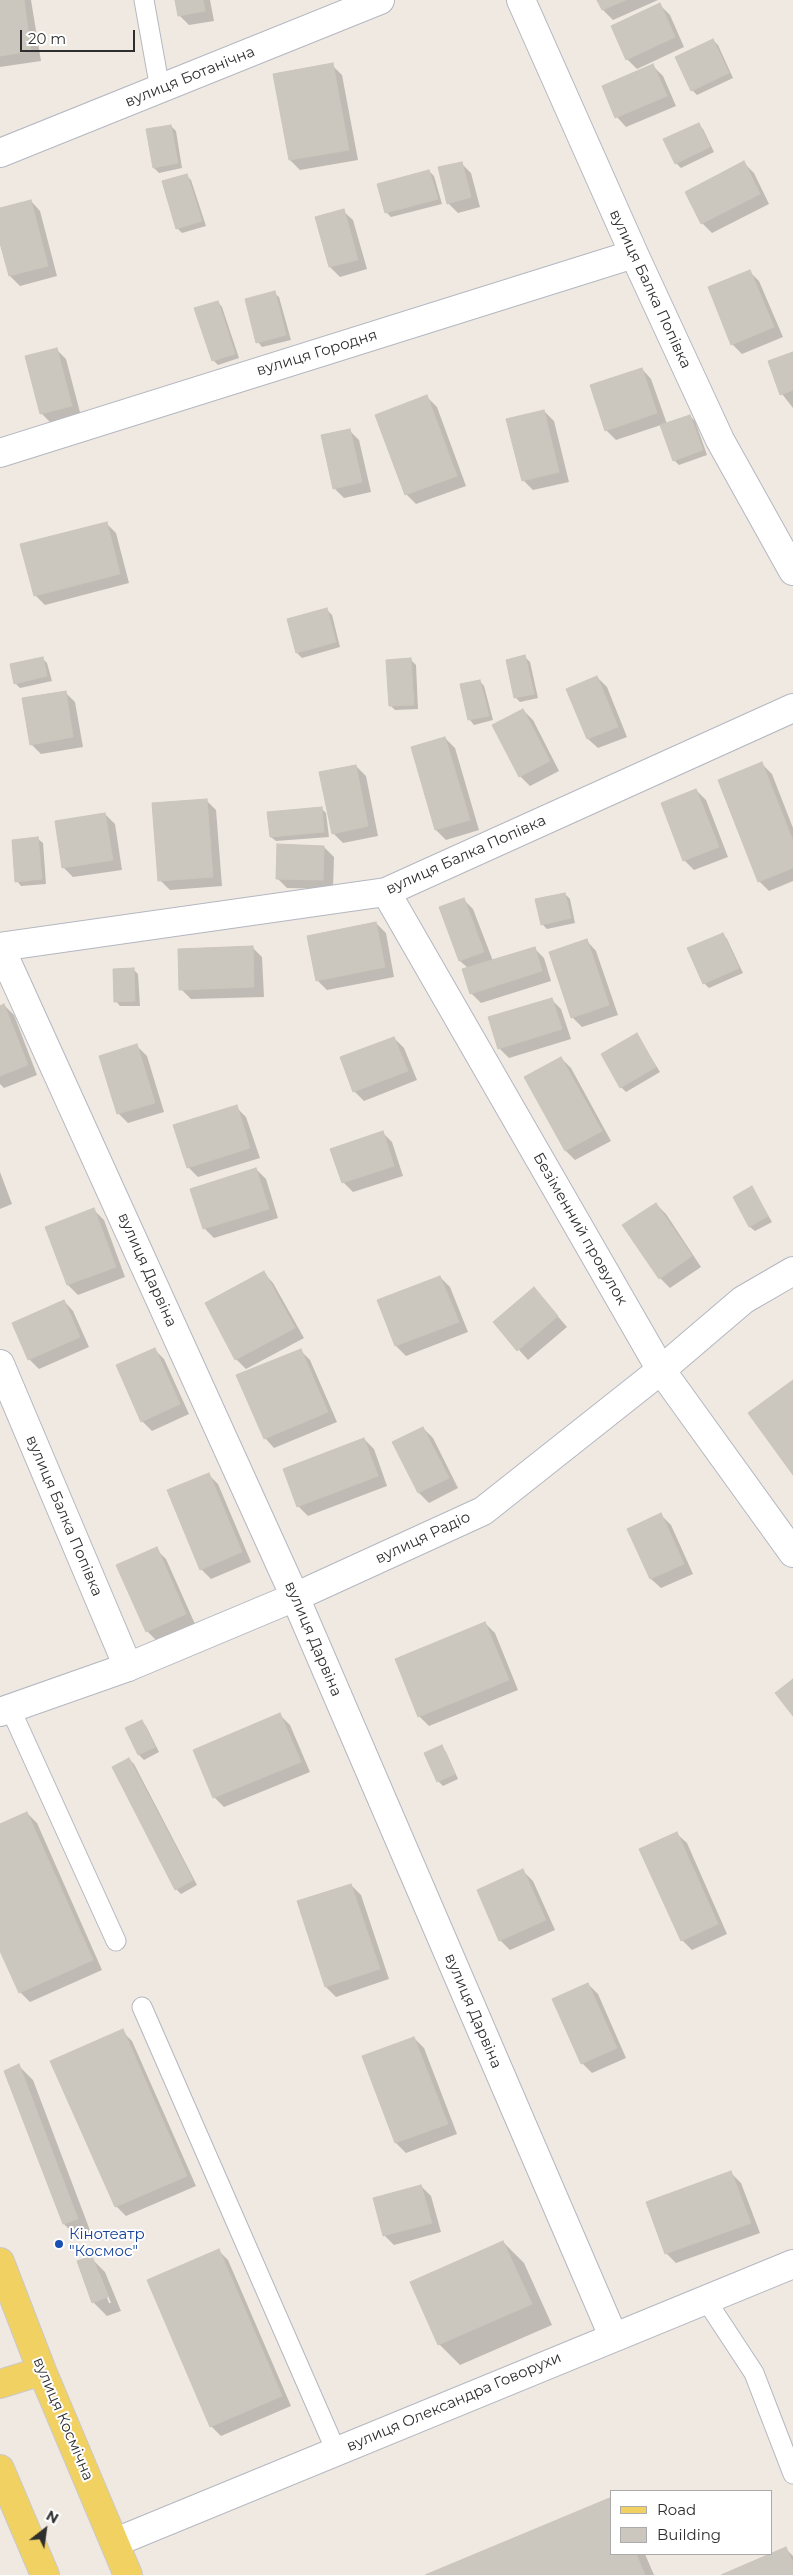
<!DOCTYPE html>
<meta charset="utf-8">
<style>
body{margin:0}
#map{position:relative;width:793px;height:2575px;overflow:hidden;background:#efe9e1;font-family:Montserrat,sans-serif}
canvas{display:block}
.legend{position:absolute;left:610px;top:2490px;width:162px;height:65px;box-sizing:border-box;background:#fff;border:1px solid #ababab;margin:0;padding:6px 9px;list-style:none;font-size:15px;color:#2e2e2e}
.legend li{display:flex;align-items:center;gap:10px;height:25px}
.legend b{width:25px;border:1px solid #ababab}
.north{position:absolute;left:20px;top:2505px;width:50px;height:50px;-webkit-text-stroke:4px #fff;paint-order:stroke;rotate:30deg;font-size:14px;font-weight:700;line-height:20px;text-align:center;color:#2e2e2e}
.north::after{content:'';display:block;margin:auto;width:18px;height:22px;background:#2e2e2e;clip-path:polygon(50% 0,100% 100%,50% 72%,0 100%)}
.scale{position:absolute;left:20px;top:30px;width:115px;height:22px;box-sizing:border-box;border:2px solid #2e2e2e;border-top:0;padding-left:6px;font-size:15px;line-height:18px;white-space:nowrap;color:#2e2e2e;-webkit-text-stroke:4px #fff;paint-order:stroke}
</style>
<div id="map">
<canvas width="793" height="2575"></canvas>
<ul class="legend">
<li><b style="height:6px;background:#f2d163"></b>Road</li>
<li><b style="height:14px;background:#cbc7bf"></b>Building</li>
</ul>
<div class="north">N</div>
<div class="scale">20 m</div>
</div>
<script>
const context = document.querySelector('canvas').getContext('2d');
context.lineJoin = 'round';
function fillPath(path, color) { context.fillStyle = color; context.fill(path, 'evenodd'); }
const toPath = rows => new Path2D(rows.map(r => 'M' + r).join(''));
function strokePath(path, color, width, dash) { context.strokeStyle = color; context.lineWidth = width; context.lineCap = dash ? 'butt' : 'round'; context.setLineDash(dash || []); context.stroke(path); }
function label(font, color, halo, rows, align = 'center') {
  context.font = font + ' Montserrat,sans-serif'; context.lineWidth = 4; context.setLineDash([]); context.textBaseline = 'middle'; context.strokeStyle = halo; context.fillStyle = color; for (const [text, x, y, turn = 0] of rows) {
    context.save(); context.translate(x, y); context.rotate((+turn || 0) * Math.PI / 180); context.textAlign = isNaN(turn) ? turn : align; if (halo) context.strokeText(text, 0, 0); context.fillText(text, 0, 0); context.restore();
  }
}
fillPath(toPath([
 [0,0,31,0,41,61,0,67],
 [177,0,210,0,214,21,189,25,179,15],
 [599,0,658,0,613,20,603,10],
 [660,5,670,15,684,47,637,69,627,59],
 [713,40,718,45,733,78,697,95,692,90],
 [332,65,342,75,358,160,300,170,290,160,275,75],
 [653,66,663,76,676,106,626,127,617,117],
 [698,124,703,129,714,152,681,168,676,163],
 [171,126,176,131,182,168,159,173,154,168],
 [461,163,471,173,480,207,458,213,448,203],
 [744,163,754,173,769,204,712,233,702,223],
 [429,171,434,176,442,204,391,217,386,212],
 [186,175,191,180,206,226,182,233,177,228],
 [31,201,40,211,57,276,20,286,10,276,0,238,0,210],
 [343,211,353,220,367,269,340,277,330,267],
 [749,271,759,281,783,337,742,354,732,344],
 [274,293,279,297,291,340,262,347,258,342],
 [218,302,222,307,239,358,218,365,213,360],
 [56,349,66,359,81,416,51,423,41,413],
 [793,353,793,408,782,394],
 [642,369,651,379,667,424,690,416,695,421,707,455,679,465,674,460,661,425,616,440,606,430],
 [427,397,437,407,466,486,416,504,406,494],
 [544,411,554,421,569,482,533,490,523,480],
 [349,430,359,440,371,492,344,498,334,488],
 [107,524,116,533,129,583,45,605,35,595],
 [327,610,332,615,340,647,302,658,297,653],
 [525,657,530,662,538,698,520,702,515,697],
 [42,658,47,663,52,681,20,688,15,683],
 [411,660,416,665,418,709,395,710,390,705],
 [597,677,607,687,627,737,598,748,588,739],
 [480,681,484,686,493,720,474,725,470,720,461,685],
 [65,692,75,702,83,747,41,754,31,744],
 [523,710,533,720,559,771,530,786,520,776],
 [445,738,455,748,479,830,446,840,436,830,412,748],
 [762,764,772,774,793,828,793,881,769,891,759,881],
 [356,766,366,776,378,836,343,843,333,833],
 [696,790,706,800,728,857,694,870,684,860],
 [206,800,216,810,222,886,170,890,160,880],
 [321,808,326,813,329,837,276,841,271,837],
 [105,814,115,824,122,870,73,877,63,867],
 [38,839,43,843,46,884,21,886,17,881],
 [324,847,334,857,333,889,287,888,277,878],
 [565,894,570,899,575,923,547,929,542,924],
 [464,900,473,909,493,961,534,948,544,958,551,981,481,1003,471,993,468,968,460,961,441,908],
 [376,923,386,933,394,977,327,990,317,980],
 [723,934,727,939,743,973,709,988,704,983],
 [587,941,596,951,618,1015,582,1027,572,1017],
 [252,947,262,957,264,997,191,999,181,989],
 [133,969,138,974,140,1006,120,1006,116,1001],
 [551,999,561,1009,571,1039,509,1058,499,1048],
 [4,1005,14,1015,37,1075,4,1088,0,1084,0,1007],
 [637,1035,660,1072,626,1092,621,1087],
 [394,1038,404,1048,417,1080,364,1101,354,1091],
 [137,1046,147,1056,164,1112,128,1123,118,1113],
 [561,1058,571,1068,611,1141,575,1160,566,1151],
 [236,1107,246,1117,260,1158,198,1177,188,1167],
 [382,1132,392,1142,403,1176,353,1192,343,1182],
 [256,1169,266,1179,278,1218,214,1238,204,1228],
 [0,1172,12,1204,0,1209],
 [752,1188,772,1222,755,1231,750,1227],
 [656,1204,666,1214,701,1267,670,1288,660,1278],
 [94,1210,104,1220,125,1277,78,1295,68,1285],
 [264,1273,273,1283,304,1338,246,1369,236,1359],
 [440,1277,450,1287,468,1332,406,1356,396,1346,378,1301],
 [543,1299,567,1327,528,1360,494,1322],
 [64,1301,73,1311,89,1347,39,1369,29,1359],
 [154,1349,164,1359,189,1414,152,1431,142,1421],
 [300,1350,310,1360,337,1422,274,1448,265,1438],
 [423,1428,433,1438,458,1488,429,1503,419,1493,394,1443],
 [364,1439,374,1449,387,1486,308,1516,298,1506],
 [208,1474,218,1484,251,1562,211,1579,201,1569],
 [661,1515,671,1525,693,1574,661,1588,651,1579,629,1529],
 [156,1549,166,1559,195,1624,157,1641,147,1631],
 [485,1623,495,1633,518,1690,429,1726,419,1716],
 [280,1715,290,1725,310,1772,224,1807,214,1797],
 [141,1721,146,1726,159,1752,144,1760,139,1755,126,1728],
 [441,1747,446,1752,458,1779,443,1786,438,1781],
 [129,1759,134,1764,197,1885,181,1894,176,1889],
 [27,1813,37,1823,102,1970,30,2002,20,1992,0,1948,0,1825],
 [677,1834,687,1843,727,1934,692,1950,682,1940],
 [523,1871,533,1881,555,1930,510,1950,500,1940],
 [351,1885,361,1895,389,1979,336,1997,326,1987,299,1902],
 [588,1984,598,1994,626,2058,592,2073,582,2063],
 [122,2031,132,2041,196,2186,126,2216,116,2206],
 [414,2038,424,2048,457,2134,406,2153,396,2143,364,2057],
 [19,2066,33,2080,91,2233,78,2238,64,2224],
 [731,2173,741,2183,760,2233,676,2263,666,2253],
 [421,2186,431,2196,441,2232,394,2245,384,2235],
 [503,2242,524,2263,552,2325,460,2365,439,2344],
 [218,2250,228,2260,291,2406,221,2436,211,2426],
 [91,2258,105,2272,121,2311,107,2316,93,2302],
 [97,2273,99,2273,111,2303,109,2303],
 [786,2549,793,2556,793,2575,724,2575],
 [612,2554,645,2554,654,2575,429,2575]
]), '#0003');
const building = toPath([
 [0,0,24,0,31,51,0,56,0,0],
 [175,0,203,0,205,11,178,16,175,0],
 [597,0,626,0,602,10,597,0],
 [660,3,675,37,626,60,611,26,660,3],
 [713,39,729,73,691,91,675,57,713,39],
 [333,63,349,150,289,160,273,74,333,63],
 [653,64,667,96,615,118,602,86,653,64],
 [699,123,710,147,675,164,663,139,699,123],
 [171,125,178,163,153,168,146,129,171,125],
 [744,161,760,194,701,224,685,192,744,161],
 [462,162,471,197,447,204,438,167,462,162],
 [429,170,438,199,385,213,377,184,429,170],
 [187,174,202,221,176,229,162,181,187,174],
 [31,200,48,266,9,276,0,243,0,208,31,200],
 [344,209,358,260,329,267,315,217,344,209],
 [750,270,774,327,731,345,708,287,750,270],
 [275,291,286,335,256,343,245,299,275,291],
 [218,301,235,354,212,361,194,308,218,301],
 [57,348,72,406,40,414,25,356,57,348],
 [793,352,793,390,780,395,768,361,793,352],
 [642,368,657,413,605,431,590,385,642,368],
 [427,395,457,476,405,495,375,415,427,395],
 [544,410,559,472,522,481,506,419,544,410],
 [690,415,703,450,673,461,660,425,690,415],
 [350,429,362,482,333,489,321,435,350,429],
 [107,522,120,574,34,596,20,544,107,522],
 [327,608,336,642,296,653,287,619,327,608],
 [525,655,534,694,514,698,506,660,525,655],
 [43,657,47,676,14,684,10,664,43,657],
 [411,658,414,705,389,706,386,660,411,658],
 [597,676,618,727,587,739,566,689,597,676],
 [480,680,489,716,468,720,460,684,480,680],
 [66,691,73,737,30,745,22,698,66,691],
 [523,709,550,761,519,777,492,725,523,709],
 [445,737,470,820,435,830,411,747,445,737],
 [762,762,793,841,793,868,758,882,718,780,762,762],
 [356,765,368,826,332,834,319,772,356,765],
 [696,789,719,847,683,861,661,803,696,789],
 [207,799,213,877,158,881,152,803,207,799],
 [322,807,324,832,270,837,267,812,322,807],
 [105,813,113,860,62,868,55,821,105,813],
 [38,837,42,879,15,882,12,840,38,837],
 [277,844,324,846,323,880,276,879,277,844],
 [565,893,571,918,541,925,535,899,565,893],
 [464,898,484,952,459,961,439,907,464,898],
 [376,922,385,967,316,981,307,936,376,922],
 [723,933,739,968,703,984,687,948,723,933],
 [587,939,609,1005,571,1018,549,952,587,939],
 [253,946,254,987,179,990,178,949,253,946],
 [535,947,542,971,470,994,462,969,535,947],
 [134,968,135,1001,114,1002,113,969,134,968],
 [552,998,562,1029,498,1049,488,1017,552,998],
 [4,1004,28,1065,0,1076,0,1006,4,1004],
 [637,1033,656,1067,620,1088,601,1054,637,1033],
 [394,1037,408,1071,353,1092,340,1057,394,1037],
 [137,1044,155,1103,117,1114,99,1056,137,1044],
 [561,1057,602,1131,565,1151,524,1077,561,1057],
 [237,1105,250,1148,187,1168,173,1125,237,1105],
 [383,1131,394,1166,342,1183,330,1149,383,1131],
 [256,1168,269,1209,203,1229,190,1189,256,1168],
 [752,1186,768,1216,749,1227,733,1197,752,1186],
 [656,1203,692,1256,659,1279,622,1225,656,1203],
 [94,1208,116,1267,67,1285,45,1227,94,1208],
 [264,1271,295,1328,235,1360,205,1303,264,1271],
 [440,1276,459,1322,395,1346,377,1300,440,1276],
 [534,1287,558,1316,517,1351,493,1322,534,1287],
 [64,1300,80,1337,28,1360,12,1323,64,1300],
 [155,1348,180,1404,141,1422,116,1365,155,1348],
 [301,1349,328,1412,264,1439,236,1375,301,1349],
 [793,1380,793,1475,748,1413,793,1380],
 [423,1427,449,1478,418,1493,392,1442,423,1427],
 [364,1438,378,1476,297,1507,283,1469,364,1438],
 [209,1473,242,1552,200,1570,167,1490,209,1473],
 [661,1513,684,1564,650,1579,627,1529,661,1513],
 [157,1547,186,1614,146,1632,116,1565,157,1547],
 [485,1622,509,1680,418,1717,395,1659,485,1622],
 [793,1679,793,1716,775,1693,793,1679],
 [280,1713,301,1762,213,1798,193,1750,280,1713],
 [142,1720,155,1747,138,1755,125,1728,142,1720],
 [442,1745,455,1774,437,1782,424,1753,442,1745],
 [129,1758,193,1880,175,1890,112,1767,129,1758],
 [27,1812,93,1960,19,1993,0,1951,0,1824,27,1812],
 [677,1832,718,1924,681,1941,639,1849,677,1832],
 [523,1869,546,1920,499,1941,477,1890,523,1869],
 [351,1884,380,1969,325,1987,297,1901,351,1884],
 [588,1983,617,2048,581,2064,552,1999,588,1983],
 [123,2029,187,2176,115,2207,50,2061,123,2029],
 [414,2037,448,2124,395,2143,362,2056,414,2037],
 [19,2064,78,2219,63,2224,4,2071,19,2064],
 [731,2171,751,2223,665,2254,646,2202,731,2171],
 [421,2185,432,2223,383,2236,373,2198,421,2185],
 [503,2241,532,2304,438,2345,410,2282,503,2241],
 [219,2249,282,2396,210,2427,147,2280,219,2249],
 [92,2256,108,2297,92,2303,77,2261,92,2256],
 [612,2497,612,2554,636,2554,645,2575,425,2575,612,2497],
 [786,2547,793,2563,793,2575,721,2575,786,2547]
]);
fillPath(building, '#cbc7bf');
strokePath(building, '#cbc5ba', 1);
const service = toPath([
 [144,0,160,89],
 [10,1708,116,1941],
 [142,2007,336,2451],
 [706,2300,754,2373,793,2474]
]);
const minor = toPath([
 [521,0,634,254,720,440,793,571],
 [0,153,380,0],
 [0,453,634,254],
 [386,892,661,1370,793,1553],
 [0,947,295,1597,613,2336],
 [0,947,386,892,793,708],
 [0,1364,128,1667],
 [116,2542,793,2264]
]);
const tertiary = toPath([
 [0,1712,128,1667,295,1597,483,1511,661,1370,743,1300,793,1271]
]);
const primary = toPath([
 [0,2262,42,2371,128,2575],
 [0,2384,42,2371],
 [0,2469,45,2575]
]);
strokePath(service, '#b4b7c1', 21);
strokePath(minor, '#b4b7c1', 30);
strokePath(tertiary, '#b4b7c1', 30);
strokePath(primary, '#c9c9c9', 30);
strokePath(service, '#fff', 19);
strokePath(minor, '#fff', 28);
strokePath(tertiary, '#fff', 28);
strokePath(primary, '#f2d163', 28);
for (const [x, y, r, color] of [
 [59,2244,5,"#1a4fb4"]
]) { const dot = new Path2D(); dot.arc(x, y, r, 0, 2 * Math.PI); context.fillStyle = color; context.fill(dot); strokePath(dot, '#fff', 2); }
label('15px', '#2e2e2e', '#fff', [
 ["вулиця Ботанічна",190,77,-22],
 ["вулиця Балка Попівка",650,289,65],
 ["вулиця Городня",317,353,-17],
 ["вулиця Балка Попівка",466,855,-24],
 ["Безіменний провулок",580,1229,60],
 ["вулиця Дарвіна",147,1270,66],
 ["вулиця Балка Попівка",64,1516,67],
 ["вулиця Радіо",423,1538,-25],
 ["вулиця Дарвіна",313,1639,67],
 ["вулиця Дарвіна",473,2011,67],
 ["вулиця Олександра Говорухи",454,2402,-23],
 ["вулиця Космічна",63,2419,67]
]);
label('15px', '#164399', '#fff', [
 ["Кінотеатр",69,2235],
 ["\"Космос\"",69,2252]
], 'left');
</script>
